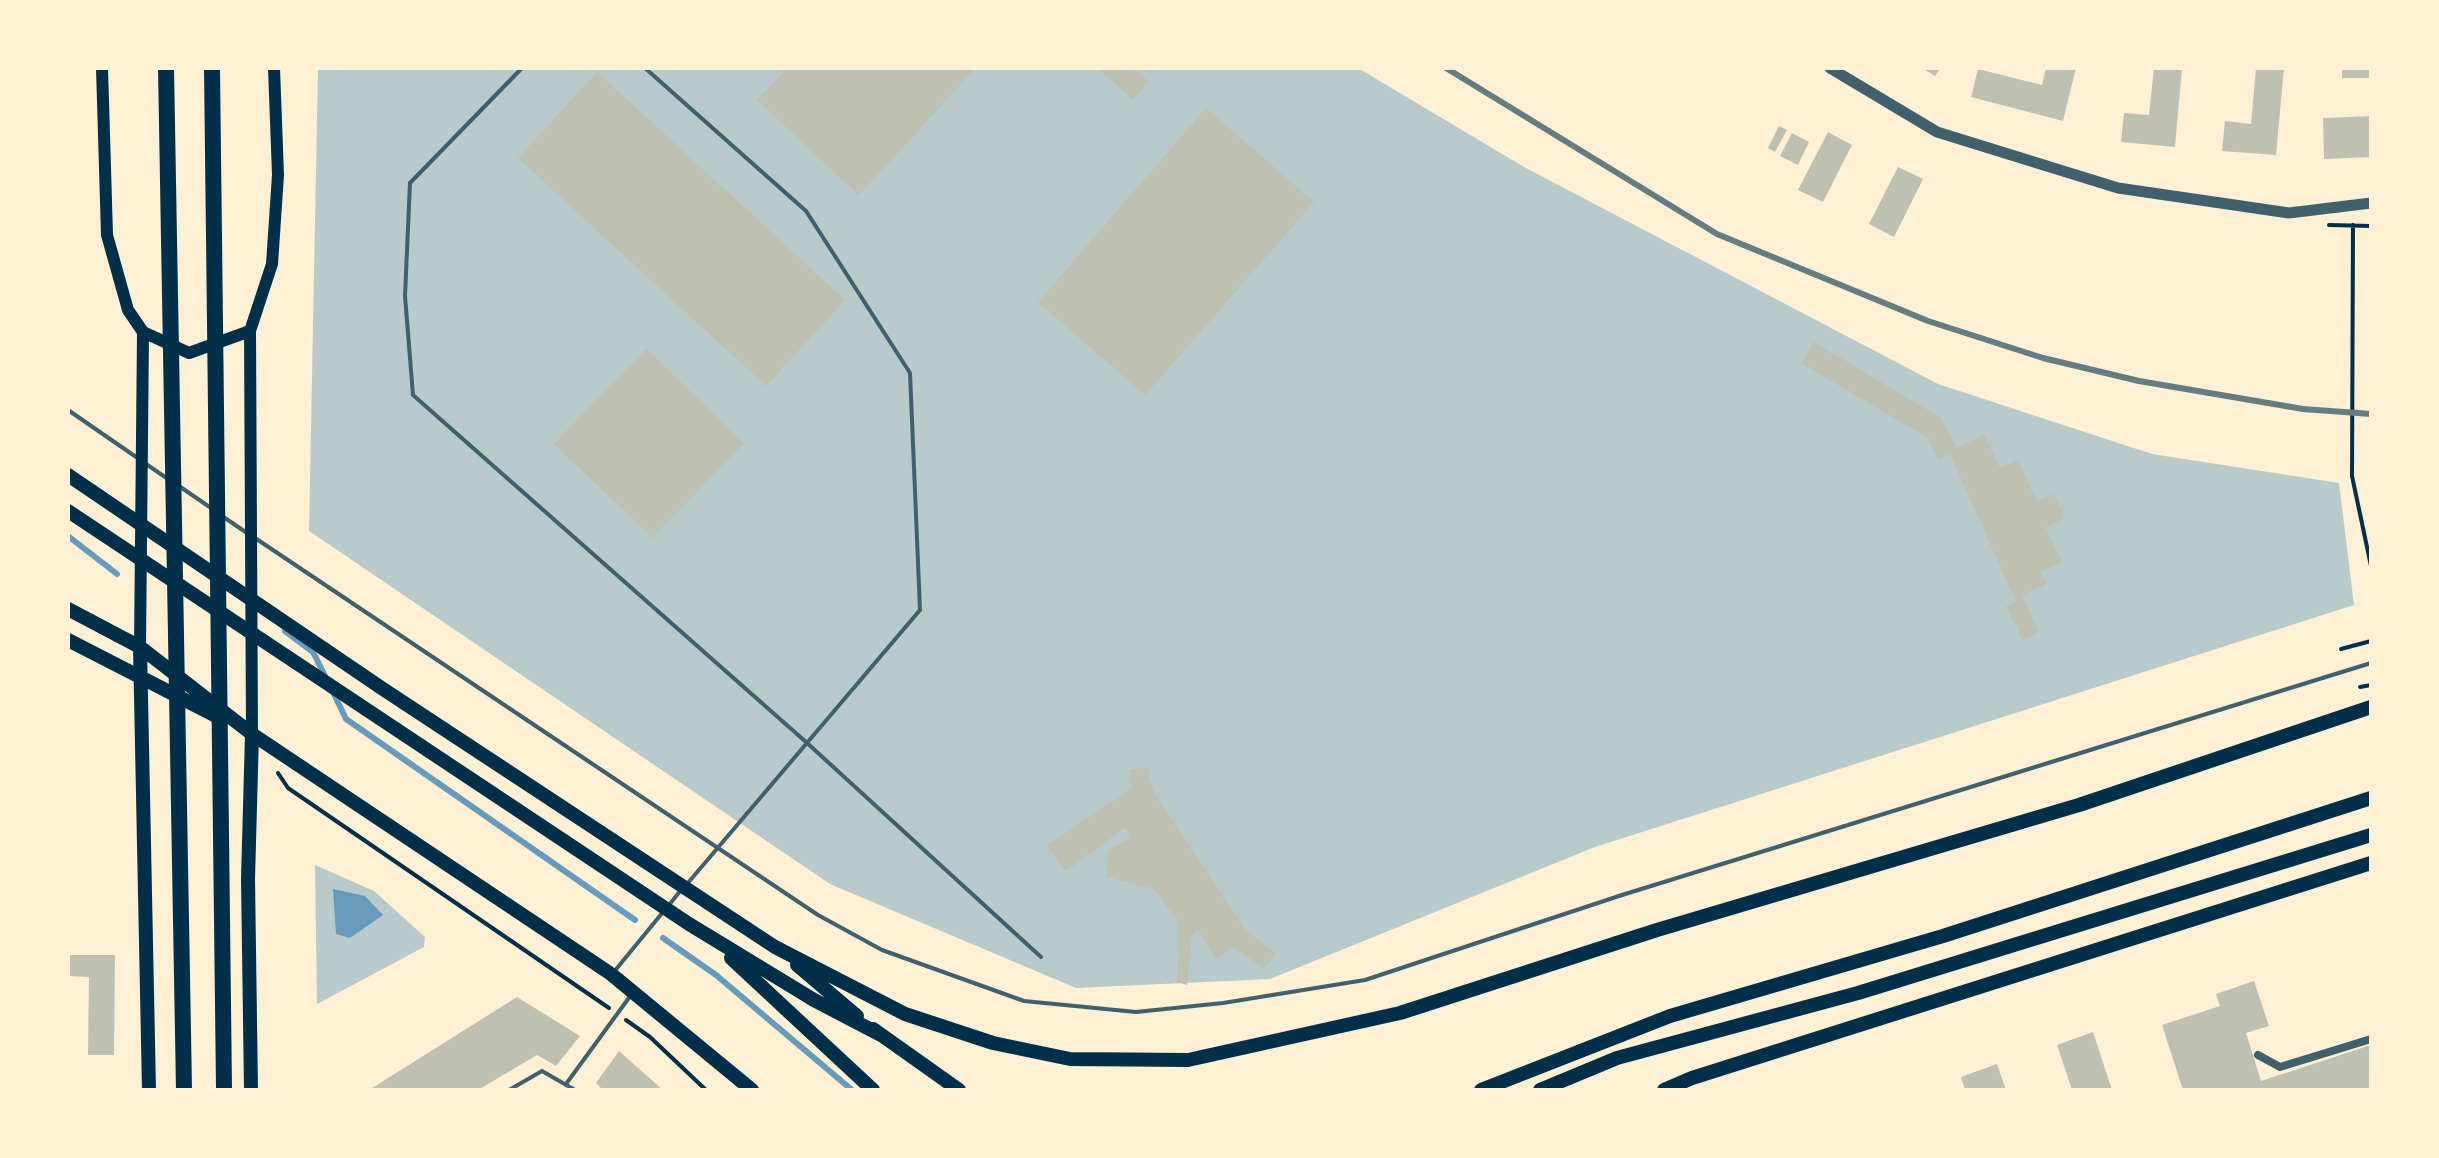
<!DOCTYPE html>
<style>
body{margin:0}
#map{position:relative;width:2439px;height:1158px;overflow:hidden;background:#fdf0d5;font-family:"Asap Condensed",sans-serif}
canvas{display:block}
.frame{position:absolute;inset:0;border:70px solid #fdf0d5;pointer-events:none}
</style>
<div id="map">
<canvas width="2439" height="1158"></canvas>
<div class="frame"></div>
</div>
<script>
const context = document.querySelector('canvas').getContext('2d');
context.lineJoin = 'round';
function fillPath(path, color) { context.fillStyle = color; context.fill(path, 'evenodd'); }
const toPath = rows => new Path2D(rows.map(r => 'M' + r).join(''));
function strokePath(path, color, width, dash) { context.strokeStyle = color; context.lineWidth = width; context.lineCap = dash ? 'butt' : 'round'; context.setLineDash(dash || []); context.stroke(path); }
fillPath(toPath([
 [318,68,1358,68,1524,167,1938,384,2152,454,2339,483,2354,605,1595,847,1270,979,1076,988,830,884,309,531],
 [315,865,374,891,425,937,424,947,317,1004]
]), '#b9caca');
fillPath(toPath([
 [333,889,365,896,383,915,350,938,336,934]
]), '#669bbc');
strokePath(toPath([
 [68,536,117,574],
 [285,631,313,652,325,676],
 [332,690,346,719,635,920],
 [663,938,716,975,852,1090]
]), '#669bbc', 6);
fillPath(toPath([
 [787,68,976,68,859,195,757,100],
 [1098,68,1133,68,1149,82,1133,100],
 [1922,68,1941,68,1935,76],
 [2046,68,2076,68,2063,121,1971,97,1978,69,2042,85],
 [2154,68,2182,68,2175,147,2121,142,2124,113,2149,115],
 [2256,68,2284,68,2276,155,2222,151,2225,121,2251,124],
 [2342,68,2371,68,2371,78,2342,78],
 [597,72,845,300,766,386,518,158],
 [1206,108,1314,202,1145,395,1038,302],
 [2371,116,2371,157,2324,159,2323,118],
 [1779,126,1787,130,1775,152,1768,148],
 [1828,132,1852,145,1823,202,1798,190],
 [1792,133,1809,142,1798,165,1780,156],
 [1898,167,1923,179,1894,237,1869,224],
 [1814,342,1941,418,1956,448,1984,435,2000,468,2018,460,2037,502,2054,494,2065,518,2046,528,2062,562,2041,572,2047,584,2022,595,2039,632,2022,640,2006,606,2016,602,1950,454,1938,460,1928,438,1801,363],
 [646,349,744,443,653,538,554,444],
 [1147,767,1155,794,1245,929,1276,954,1264,968,1233,947,1216,959,1198,930,1192,934,1187,985,1177,982,1179,923,1154,889,1107,877,1108,850,1131,838,1125,828,1066,871,1047,845,1133,787,1128,770],
 [68,955,115,955,114,1055,88,1055,89,977,68,976],
 [2254,981,2269,1026,2246,1033,2261,1081,2371,1045,2371,1090,2183,1090,2162,1025,2220,1006,2216,994],
 [517,997,580,1036,556,1066,537,1055,478,1090,369,1090],
 [2093,1032,2112,1090,2072,1090,2057,1045],
 [619,1051,663,1090,603,1090,596,1083],
 [1997,1064,2006,1090,1965,1090,1961,1077]
]), '#bec0b2');
strokePath(toPath([
 [2329,225,2371,226],
 [2353,225,2352,476,2371,566],
 [2341,649,2371,641],
 [2360,687,2371,685],
 [278,773,288,788,609,1008],
 [626,1020,650,1037,706,1090]
]), '#003049', 4);
strokePath(toPath([
 [522,68,410,183,405,296,413,395,806,742,1041,957],
 [645,68,806,211,910,373,920,610,687,884],
 [68,410,139,459],
 [146,464,168,479],
 [179,486,211,508],
 [222,516,247,533],
 [255,538,818,915,882,950,1024,1001,1136,1012,1223,1003,1365,980,1622,895,2371,663],
 [669,905,681,890],
 [613,973,663,912],
 [566,1084,631,995],
 [509,1090,542,1071,575,1090]
]), '#3f606c', 4);
strokePath(toPath([
 [2258,1055,2280,1067,2371,1039]
]), '#3f606c', 8);
strokePath(toPath([
 [1830,68,1937,132,2118,188,2289,213,2371,203]
]), '#3f606c', 11);
strokePath(toPath([
 [102,68,107,235,128,310,143,332,140,647],
 [143,332,189,353,250,331],
 [252,734,250,331,272,264,278,175,274,68]
]), '#003049', 12);
strokePath(toPath([
 [68,609,140,647,252,734,611,974,752,1090],
 [68,640,220,718],
 [140,647,149,1090],
 [251,1090,248,879,252,734],
 [1481,1090,1670,1016,1943,936,2371,798],
 [1664,1090,1692,1078,2371,863]
]), '#003049', 14);
strokePath(toPath([
 [68,475,383,689,775,947,905,1014,993,1043,1070,1059,1188,1060,1400,1013,1657,930,2079,805,2371,707],
 [68,511,689,924,814,1000,881,1035],
 [731,958,873,1090],
 [797,965,857,1016],
 [873,1029,959,1090],
 [1540,1090,1617,1058,1858,993,2371,835]
]), '#003049', 14);
strokePath(toPath([
 [166,68,184,1090],
 [212,68,224,1090]
]), '#003049', 16);
strokePath(toPath([
 [1446,68,1717,234,1928,321,2043,358,2139,381,2303,409,2371,414]
]), '#657d81', 6);
</script>
